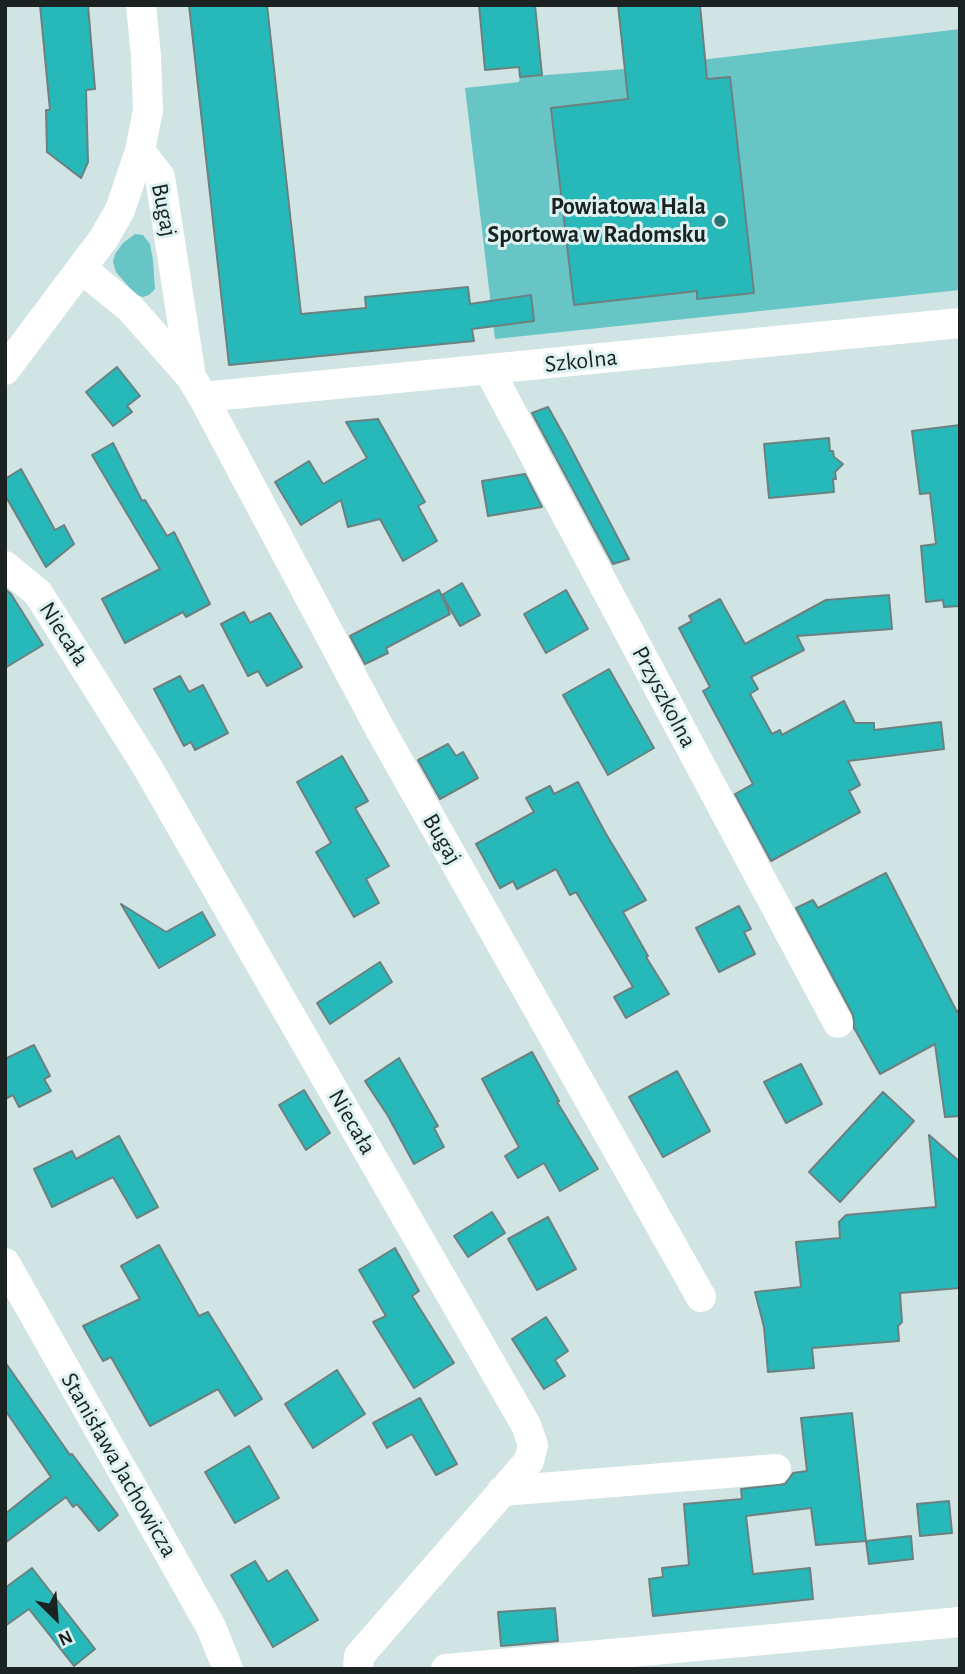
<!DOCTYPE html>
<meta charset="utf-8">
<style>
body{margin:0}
#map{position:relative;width:965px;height:1674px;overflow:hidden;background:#d0e4e4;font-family:"Alegreya Sans",sans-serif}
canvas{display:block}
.frame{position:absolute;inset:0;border:7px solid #1a2222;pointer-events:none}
.north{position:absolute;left:21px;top:1583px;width:70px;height:70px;-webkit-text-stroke:5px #ddf1f1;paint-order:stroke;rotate:155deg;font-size:19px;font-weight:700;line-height:28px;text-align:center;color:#1a2222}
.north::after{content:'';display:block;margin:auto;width:24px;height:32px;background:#1a2222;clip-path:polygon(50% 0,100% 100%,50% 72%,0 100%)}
</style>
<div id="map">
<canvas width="965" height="1674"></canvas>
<div class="frame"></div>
<div class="north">N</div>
</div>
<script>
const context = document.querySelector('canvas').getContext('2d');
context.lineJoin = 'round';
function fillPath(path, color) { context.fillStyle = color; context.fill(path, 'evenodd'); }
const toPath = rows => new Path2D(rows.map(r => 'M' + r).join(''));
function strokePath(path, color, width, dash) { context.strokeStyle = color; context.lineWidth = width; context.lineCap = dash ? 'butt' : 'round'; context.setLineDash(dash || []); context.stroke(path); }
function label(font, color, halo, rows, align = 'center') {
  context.font = font + ' "Alegreya Sans",sans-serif'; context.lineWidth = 6; context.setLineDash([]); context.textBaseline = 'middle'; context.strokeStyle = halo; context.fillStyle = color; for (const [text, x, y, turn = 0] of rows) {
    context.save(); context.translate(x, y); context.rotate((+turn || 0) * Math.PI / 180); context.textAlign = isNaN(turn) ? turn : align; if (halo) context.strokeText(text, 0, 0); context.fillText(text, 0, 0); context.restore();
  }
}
fillPath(toPath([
 [960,29,960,290,495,339,465,88,519,82,520,77,625,69],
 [135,234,143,235,150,244,153,260,155,289,149,295,143,297,136,295,116,272,113,262,115,254,123,243]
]), '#67c5c6');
const building = toPath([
 [40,5,88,5,95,89,86,90,88,162,81,178,47,152,46,110,50,110,40,5],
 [189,5,267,5,301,314,366,308,365,297,468,287,470,304,531,295,534,321,472,329,474,341,229,365,189,5],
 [479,5,535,5,542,75,520,77,519,67,485,70,479,5],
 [618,5,700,5,707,79,730,77,754,293,697,299,697,291,574,305,551,108,628,99,618,5],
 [117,367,140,396,127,406,132,412,113,426,86,392,117,367],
 [548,407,566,439,629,559,613,564,532,413,548,407],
 [378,419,425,502,418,506,437,541,403,561,380,519,348,527,341,500,301,525,275,482,309,461,323,484,367,458,346,422,378,419],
 [960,425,960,606,944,607,943,600,926,602,921,546,936,544,930,493,920,494,912,431,960,425],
 [829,438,830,451,833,451,834,457,843,464,835,472,836,479,833,479,834,492,769,498,764,444,829,438],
 [113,443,142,501,145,500,167,536,174,532,210,604,186,617,183,612,125,643,102,599,160,569,92,455,113,443],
 [21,469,55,530,64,525,74,544,46,567,5,495,5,479,21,469],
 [525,474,542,507,488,516,482,481,525,474],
 [462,583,480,615,460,626,442,595,462,583],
 [5,589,11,594,43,645,5,668,5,589],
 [439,590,450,614,386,648,388,653,365,664,350,636,439,590],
 [566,590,588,629,546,653,524,614,566,590],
 [889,595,892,629,797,636,804,650,751,677,758,689,750,694,772,734,780,730,782,735,844,701,855,723,874,723,874,730,941,722,944,749,848,761,860,785,849,791,860,812,771,861,735,794,753,784,703,691,710,687,679,628,692,621,689,616,720,599,745,644,826,600,889,595],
 [244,612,250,623,270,613,302,667,267,686,258,671,248,676,221,624,244,612],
 [609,669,654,748,608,775,563,695,609,669],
 [180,676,189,692,203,685,228,733,195,750,191,742,184,746,154,689,180,676],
 [448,744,456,756,463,752,478,778,440,799,418,760,448,744],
 [342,756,368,801,355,808,389,866,366,879,379,903,354,917,316,852,331,843,297,782,342,756],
 [578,782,606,834,646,900,623,912,648,956,646,957,669,994,626,1018,614,997,633,987,576,892,570,895,556,869,517,889,513,881,500,888,476,844,534,812,526,798,550,786,554,794,578,782],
 [886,873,957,1012,960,1009,960,1116,945,1117,935,1044,880,1074,854,1028,853,1015,796,908,813,900,818,908,886,873],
 [121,904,166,932,202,912,215,935,159,968,121,904],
 [739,906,751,929,744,932,755,954,719,972,696,928,739,906],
 [380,962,392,982,330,1024,317,1003,380,962],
 [34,1045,50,1076,44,1079,51,1091,19,1107,13,1095,5,1099,5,1059,34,1045],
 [532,1052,559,1101,557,1102,598,1169,560,1191,544,1163,518,1178,505,1156,519,1147,482,1079,532,1052],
 [399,1058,438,1126,434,1128,444,1147,414,1164,388,1116,365,1081,399,1058],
 [801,1064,822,1104,786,1123,764,1082,801,1064],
 [677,1071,710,1131,663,1157,629,1097,677,1071],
 [304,1090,330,1133,306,1150,279,1105,304,1090],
 [883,1092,914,1121,840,1202,809,1172,883,1092],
 [929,1135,960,1162,960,1288,900,1293,902,1322,898,1326,899,1341,812,1348,814,1368,768,1372,764,1327,755,1292,801,1287,796,1242,840,1238,839,1222,846,1215,936,1207,929,1135],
 [119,1136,158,1207,137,1218,113,1177,52,1207,34,1169,72,1151,76,1159,119,1136],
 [492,1212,505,1233,468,1257,454,1236,492,1212],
 [548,1217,576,1269,537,1290,508,1239,548,1217],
 [159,1245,199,1316,208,1312,262,1399,235,1416,218,1389,150,1426,111,1357,103,1361,83,1326,140,1299,121,1266,159,1245],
 [395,1248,419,1291,412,1296,454,1363,414,1388,373,1322,386,1316,359,1270,395,1248],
 [546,1317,568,1351,555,1360,565,1376,544,1389,512,1339,546,1317],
 [5,1362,70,1455,72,1454,118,1515,99,1531,77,1504,73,1507,66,1497,5,1543,5,1514,51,1477,5,1410,5,1362],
 [337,1370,365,1414,313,1448,285,1404,337,1370],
 [420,1398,457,1464,436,1475,412,1434,387,1448,373,1423,420,1398],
 [852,1413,866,1541,816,1545,811,1508,746,1516,753,1574,810,1568,813,1599,653,1616,649,1579,663,1577,662,1568,689,1565,684,1504,742,1499,741,1489,785,1484,793,1473,807,1471,801,1418,852,1413],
 [249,1446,279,1498,235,1523,205,1472,249,1446],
 [949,1501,952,1533,920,1536,917,1504,949,1501],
 [911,1536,913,1559,869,1564,866,1541,911,1536],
 [255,1561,268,1582,287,1570,318,1620,273,1647,231,1575,255,1561],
 [32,1568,95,1649,74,1666,29,1609,5,1626,5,1588,32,1568],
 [555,1608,558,1641,501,1646,498,1612,555,1608]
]);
fillPath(building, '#27b8ba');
strokePath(building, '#6d8080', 2);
strokePath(toPath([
 [140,151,160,177,191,377],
 [82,269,130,308,191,377,203,397,380,729,701,1297],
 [5,370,104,238,120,210,140,151,148,110,146,56,141,5],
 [489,370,838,1023],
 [203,397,960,323],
 [5,566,38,593,146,765,526,1425,533,1445,529,1461,359,1656,358,1669],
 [5,1263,211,1627,228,1669],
 [502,1491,776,1469],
 [446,1669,960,1622]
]), '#fff', 30);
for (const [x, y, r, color] of [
 [720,221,7,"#2a7475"]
]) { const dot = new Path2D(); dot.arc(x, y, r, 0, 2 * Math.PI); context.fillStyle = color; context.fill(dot); strokePath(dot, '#ddf1f1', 2.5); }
label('bold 24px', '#1a2222', '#ddf1f1', [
 ["Powiatowa Hala",706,207],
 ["Sportowa w Radomsku",706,235]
], 'right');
label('24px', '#1a2222', '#ddf1f1', [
 ["Bugaj",164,210,79],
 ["Szkolna",581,361,-6],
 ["Niecała",64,634,57],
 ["Przyszkolna",664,697,62],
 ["Bugaj",442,839,60],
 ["Niecała",352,1122,60],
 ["Stanisława Jachowicza",119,1465,60]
]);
</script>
